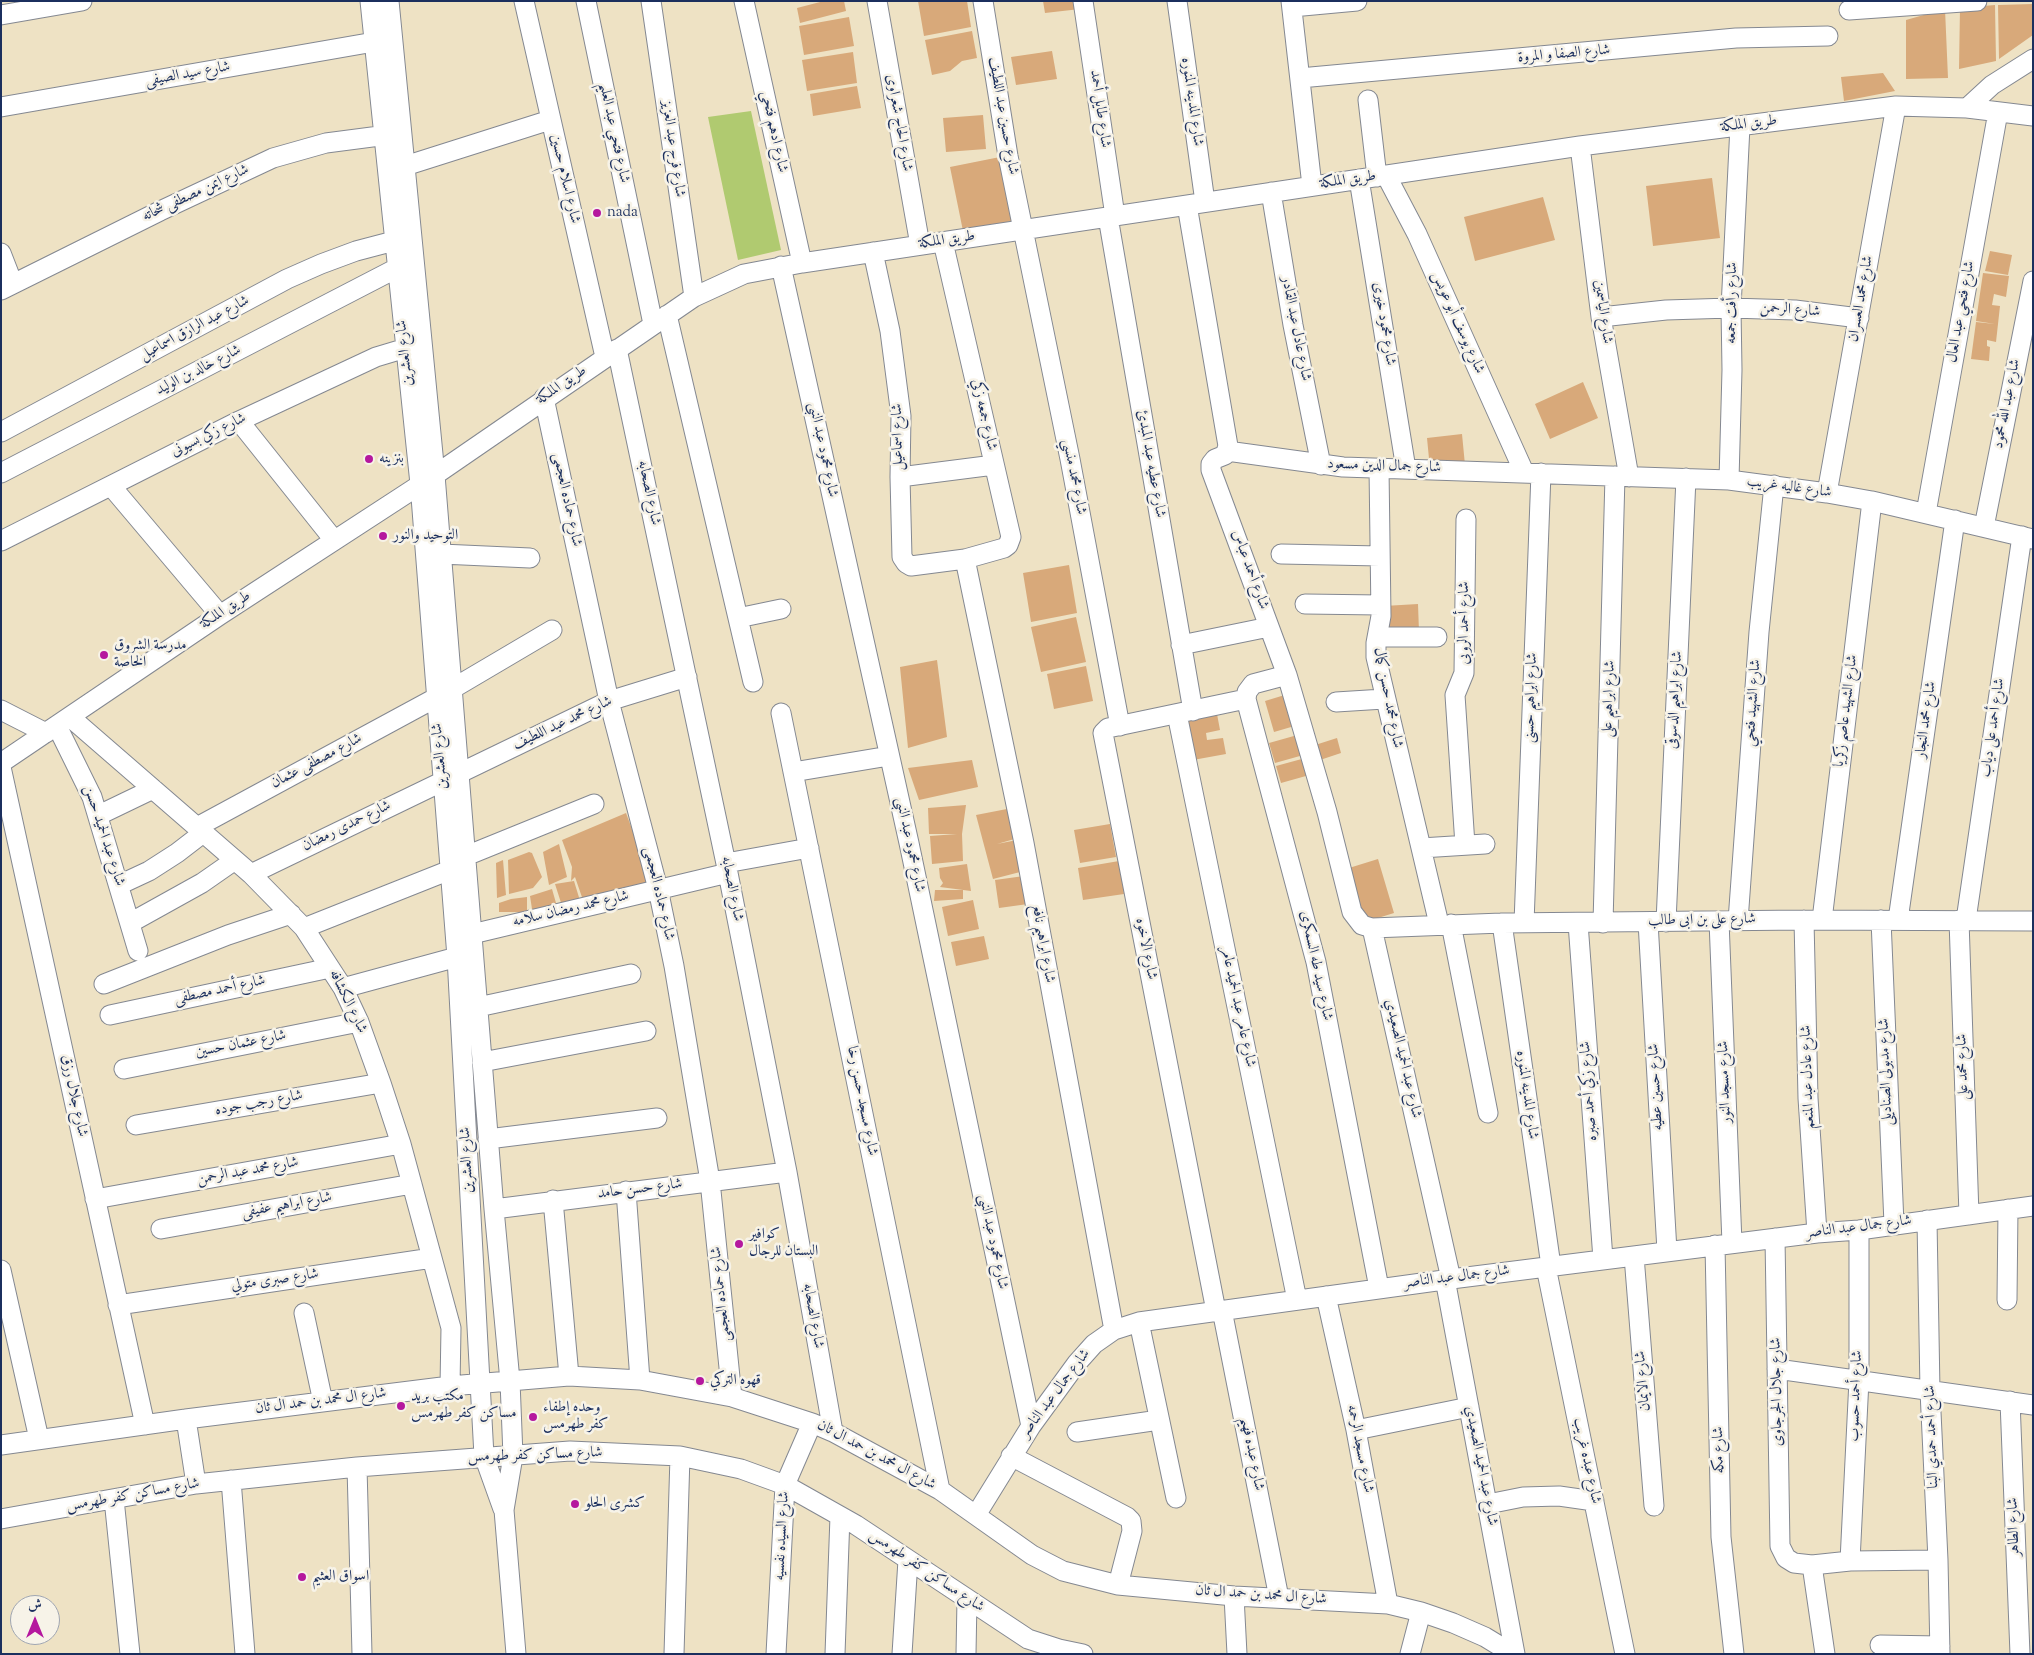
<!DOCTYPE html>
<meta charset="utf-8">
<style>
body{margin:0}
#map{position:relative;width:2034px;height:1655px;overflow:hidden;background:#eee2c4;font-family:"Sorts Mill Goudy",Amiri,serif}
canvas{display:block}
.frame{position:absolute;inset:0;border:2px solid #1b2f5e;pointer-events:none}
.north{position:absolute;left:10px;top:1595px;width:50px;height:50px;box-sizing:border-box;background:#f7f3e8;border:1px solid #9fa5b1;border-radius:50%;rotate:0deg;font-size:14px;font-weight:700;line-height:20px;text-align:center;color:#1b2f5e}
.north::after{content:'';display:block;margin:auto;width:18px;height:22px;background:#b5179e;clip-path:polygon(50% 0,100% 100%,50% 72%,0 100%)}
</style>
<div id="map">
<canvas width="2034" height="1655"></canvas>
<div class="frame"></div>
<div class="north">ش</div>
</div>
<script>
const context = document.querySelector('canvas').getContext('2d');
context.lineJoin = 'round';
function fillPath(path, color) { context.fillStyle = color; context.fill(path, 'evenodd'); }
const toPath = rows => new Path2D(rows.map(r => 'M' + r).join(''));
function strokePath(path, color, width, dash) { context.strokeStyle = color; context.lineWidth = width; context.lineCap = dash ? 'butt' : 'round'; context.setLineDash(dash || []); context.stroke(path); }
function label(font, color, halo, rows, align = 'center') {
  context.font = font + ' "Sorts Mill Goudy",Amiri,serif'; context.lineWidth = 5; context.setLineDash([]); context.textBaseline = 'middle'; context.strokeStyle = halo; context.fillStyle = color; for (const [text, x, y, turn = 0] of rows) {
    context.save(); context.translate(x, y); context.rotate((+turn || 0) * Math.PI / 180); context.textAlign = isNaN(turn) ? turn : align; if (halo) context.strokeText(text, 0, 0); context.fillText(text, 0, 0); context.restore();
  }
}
fillPath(toPath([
 [751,111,781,250,738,260,708,117]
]), '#b0ca70');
fillPath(toPath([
 [824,1,844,1,846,11,800,23,797,8],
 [918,1,967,1,971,27,924,36],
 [1043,1,1079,1,1080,9,1045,13],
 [2033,4,2033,35,1999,59,1998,5],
 [1995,5,1996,61,1959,69,1960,8],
 [1945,9,1948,78,1906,79,1906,20],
 [849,17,854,46,804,55,799,26],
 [972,31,977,58,962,61,950,71,932,75,925,40],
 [1052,51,1057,79,1016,85,1011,57],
 [853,52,857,83,807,91,802,60],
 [1883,73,1895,91,1844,101,1841,77],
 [857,86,861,108,813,116,810,94],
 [983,115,986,149,946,152,943,118],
 [1000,157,1012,221,963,231,950,167],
 [1712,178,1720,238,1653,246,1646,186],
 [1543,197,1555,240,1475,261,1464,217],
 [1990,251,2012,255,2008,275,1985,271],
 [1983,273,2009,276,2006,297,1994,294,1992,305,2000,306,1996,342,1987,340,1987,346,1990,347,1989,361,1971,359,1976,322,1995,324,1976,321],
 [1583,382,1598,418,1550,439,1535,404],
 [1462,434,1465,465,1430,469,1427,438],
 [1069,565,1077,613,1031,622,1023,573],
 [1418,604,1419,632,1385,634,1384,606],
 [1076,617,1086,662,1041,672,1031,627],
 [937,660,947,737,908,748,900,667],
 [1086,666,1093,701,1054,709,1047,674],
 [1288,694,1298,725,1274,732,1265,701],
 [1217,714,1220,730,1206,733,1207,740,1223,738,1226,754,1193,760,1186,719],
 [1301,734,1307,754,1275,763,1269,743],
 [1337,738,1341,753,1317,761,1312,746],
 [1309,757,1313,774,1281,783,1276,766],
 [972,760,978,787,919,800,908,768],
 [966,805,962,834,963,861,932,864,930,836,957,834,929,834,928,808],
 [1012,808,1018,838,997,844,1017,840,1024,871,993,879,976,815],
 [626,813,652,883,584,903,575,877,571,881,572,867,562,840],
 [1110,824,1116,857,1080,863,1074,830],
 [559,844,567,877,549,885,543,852],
 [529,852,532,853,542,877,533,888,509,894,508,860],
 [1378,859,1394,913,1365,922,1349,868],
 [503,860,506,895,497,898,496,863],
 [1119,861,1124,894,1083,900,1078,868],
 [967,864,971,891,940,887,943,883,940,878,939,868],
 [1024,876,1028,904,999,908,995,880],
 [574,881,581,904,563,909,555,884],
 [552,889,558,910,543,912,532,909,530,896],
 [935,890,963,890,963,899,934,901],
 [527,897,527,912,499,912,499,903,511,899],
 [973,900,979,929,948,936,942,907],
 [984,936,989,959,956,966,951,942]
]), '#d8a97a');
const minor = toPath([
 [370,1,420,484,457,957,484,1456,503,1509],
 [389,1,435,475,494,1209,510,1381,513,1456,504,1510,516,1654],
 [524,1,605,357],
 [586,1,653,324],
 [651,1,694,297],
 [744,1,802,263],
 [877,1,920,245],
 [983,1,1008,156,1070,459,1120,726],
 [1083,1,1115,216],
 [1177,1,1205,202],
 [1291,1,1312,186],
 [1292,7,1357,1],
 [1849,10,1977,1],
 [1,15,82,1],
 [1300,78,1736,38,1828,36],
 [1368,100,1377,177],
 [1,107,374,42],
 [1967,108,1992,85,2033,59],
 [1580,146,1601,317,1629,477],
 [405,166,550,120],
 [1386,175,1417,234,1524,472],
 [1359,179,1406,469],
 [1271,192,1293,325,1321,465],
 [1187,205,1228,446,1225,455,1215,459,1211,464,1211,470,1287,675,1327,812,1352,912,1362,925,1372,928,1502,923,1804,920,2033,921],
 [1108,217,1193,711],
 [873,252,890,331,901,416,900,477,902,557,906,563,911,566,965,559,1004,548,1008,545,1011,537,943,242],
 [1,253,13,284],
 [781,266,909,843,1031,1426],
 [1,290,160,211,273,158,326,143,395,134],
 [667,315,753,682],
 [1601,317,1666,310,1731,308,1795,310,1859,318],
 [617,349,728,873,787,1172,833,1432],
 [544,398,609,701,658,889,674,966,710,1181,732,1397],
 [239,421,334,540],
 [1,432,287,279,321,264,356,251,394,241],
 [1227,451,1343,467,1729,480,1827,493,1872,501,2033,539],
 [1379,468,1381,616,1376,643,1376,657,1439,924],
 [1,473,397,268],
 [900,477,994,465],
 [1729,480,1732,370,1731,308,1740,126],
 [111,486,220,615],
 [1827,493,1896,106],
 [1926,513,1998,112],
 [1984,527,2033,281],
 [1,541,239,421,376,357,406,348,416,347],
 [441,554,530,558],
 [1281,554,1380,556],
 [965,559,1024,843,1114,1330],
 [1305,604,1380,605],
 [738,618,781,609],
 [1377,637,1437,637],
 [1181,645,1269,627],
 [1287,675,1253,684,1247,692,1246,699,1316,962,1379,1288],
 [1336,702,1384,699],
 [1,710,46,733],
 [781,713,940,1490],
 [1177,714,1297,1300],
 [70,717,251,874,304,928,343,988,359,1022,381,1083,401,1144,451,1328,450,1386],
 [57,726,92,797,138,951],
 [1,763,220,615,435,475,694,297,744,274,802,263,1580,146,1896,106,1967,108,2033,116],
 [1,767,145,1425],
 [793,772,889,756],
 [99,815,153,789],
 [197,827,452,689,552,630],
 [1465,845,1455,695,1464,673,1466,519],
 [1421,848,1485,844],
 [466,856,594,804],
 [726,863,809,848],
 [251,874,609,701,687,677],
 [119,885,149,871,177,853,203,833],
 [1804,920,1808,1098,1817,1233],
 [1822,920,1872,501],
 [1881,920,1894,1224],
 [1898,920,1955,520],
 [1959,920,1969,1215],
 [1966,920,2022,536],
 [1719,921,1732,1243],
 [1738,921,1759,632,1774,485],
 [1648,922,1667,1251],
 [1666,922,1686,478],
 [130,923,202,883,235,860],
 [1502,923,1551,1266],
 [1524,923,1541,473],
 [1578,923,1603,1259],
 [1603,923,1615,476],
 [1451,924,1488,1113],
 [304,928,450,870],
 [1372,928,1451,1279],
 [472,934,728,873],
 [104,984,228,935,291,914],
 [343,988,457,957],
 [478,1007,631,974],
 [110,1015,330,968],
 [482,1062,646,1031],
 [124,1069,359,1022],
 [136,1125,381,1083],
 [488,1139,657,1118],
 [626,1191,640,1380],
 [95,1199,401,1144],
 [553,1200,569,1376],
 [494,1209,787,1172],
 [1927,1220,1930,1391,1938,1560,1940,1654],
 [161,1229,412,1184],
 [1775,1238,1780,1546,1786,1558,1794,1563,1812,1565,1850,1561,1938,1560],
 [1715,1245,1721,1537,1734,1654],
 [1634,1256,1654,1506],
 [1546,1267,1625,1654],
 [1,1270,39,1439],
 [1445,1279,1515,1654],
 [1326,1296,1356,1430,1388,1604],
 [2007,1300,2008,1209],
 [118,1305,432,1258],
 [1222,1310,1279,1598],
 [1216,1311,1103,733,1108,728,1246,699],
 [304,1313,323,1402],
 [1139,1322,1176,1498],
 [1777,1369,2033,1405],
 [2010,1401,2020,1654],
 [186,1419,196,1484],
 [1356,1430,1469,1407],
 [1077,1432,1159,1420],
 [1,1445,186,1419,450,1386,569,1376,640,1380,732,1397,812,1423,833,1432,940,1490,1032,1555,1063,1571,1118,1585,1234,1596,1388,1604,1421,1612,1453,1623,1485,1637,1513,1654],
 [1011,1456,1127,1517,1131,1521,1132,1531,1118,1585],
 [357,1467,362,1654],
 [231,1480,245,1654],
 [114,1499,130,1654],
 [1488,1504,1523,1497,1559,1496,1594,1501],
 [976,1515,1031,1426,1077,1363,1094,1344,1114,1330,1139,1322,1451,1279,1817,1233,1859,1230,2033,1206],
 [1,1519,196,1484,357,1467,570,1451,680,1456,741,1469,785,1485,856,1525,1028,1639,1059,1649,1083,1654],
 [1850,1561,1859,1380,1859,1230],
 [1812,1565,1825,1654],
 [1234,1596,1237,1654],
 [1880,1645,1940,1646],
 [674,1654,680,1456],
 [776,1654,785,1485,812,1423],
 [835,1654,840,1516],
 [902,1654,908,1560],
 [966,1654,967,1599],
 [1410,1654,1421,1612]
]);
strokePath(minor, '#848891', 21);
strokePath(minor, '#fff', 19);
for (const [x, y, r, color] of [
 [597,213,5,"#b5179e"],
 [369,459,5,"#b5179e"],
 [383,536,5,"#b5179e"],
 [104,655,5,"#b5179e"],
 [739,1244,5,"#b5179e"],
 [700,1381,5,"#b5179e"],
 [401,1406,5,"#b5179e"],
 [533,1417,5,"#b5179e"],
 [575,1504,5,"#b5179e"],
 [302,1577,5,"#b5179e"]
]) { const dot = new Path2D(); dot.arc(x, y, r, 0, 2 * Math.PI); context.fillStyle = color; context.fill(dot); strokePath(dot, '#f7f3e8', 2); }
label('15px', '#1b2f5e', '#f7f3e8', [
 ["شارع الصفا و المروة",1564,55,-5],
 ["شارع سيد الصيفى",188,75,-10],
 ["شارع المدينه المنوره",1191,102,82],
 ["شارع طايل أحمد",1099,109,82],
 ["شارع حسين عبد اللطيف",1002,116,80],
 ["شارع الحاج شعراوى",898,123,80],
 ["طريق الملكة",1749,125,-7],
 ["شارع ادهم فتحي",773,132,78],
 ["شارع فتحي عبد العليم",613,133,78],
 ["شارع فرج عبد العزيز",672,149,82],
 ["شارع اسلام حسين",564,179,77],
 ["طريق الملكة",1348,181,-8],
 ["شارع ايمن مصطفى شحاته",196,194,-25],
 ["طريق الملكة",947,241,-8],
 ["شارع محمد العسران",1862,299,-80],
 ["شارع رأفت جمعه",1733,303,-89],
 ["شارع الرحمن",1790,311,4],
 ["شارع الياسمين",1602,312,82],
 ["شارع فتحي عبد العال",1962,312,-80],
 ["شارع يوسف أبو عويس",1457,323,66],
 ["شارع محمود خيرى",1383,324,81],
 ["شارع عبد الرازق اسماعيل",195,329,-28],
 ["شارع عادل عبد القادر",1295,329,79],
 ["شارع العشرين",406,353,-96],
 ["شارع خالد بن الوليد",199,371,-27],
 ["طريق الملكة",562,386,-34],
 ["شارع عبد الله محمود",2008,404,-79],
 ["شارع جمعه زكي",983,415,77],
 ["شارع زكي بسيونى",209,436,-26],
 ["شارع اسماعيل",899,437,-91],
 ["شارع محمود عبد النبى",822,450,78],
 ["شارع عطيه عبد المبدئ",1150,464,80],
 ["شارع جمال الدين مسعود",1384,467,2],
 ["شارع محمد منسي",1073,477,79],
 ["شارع غاليه غريب",1789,488,8],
 ["شارع الصحابه",648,493,78],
 ["شارع حماده العجمى",566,500,78],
 ["شارع أحمد عباس",1249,570,70],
 ["طريق الملكة",226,611,-33],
 ["شارع أحمد الروبى",1465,623,-90],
 ["شارع محمد حسن كمال",1387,698,79],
 ["شارع ابراهيم حسنى",1532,698,-88],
 ["شارع ابراهيم على",1610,699,-88],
 ["شارع ابراهيم الدسوقى",1676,700,-87],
 ["شارع الشهيد فتحي",1754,703,-86],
 ["شارع الشهيد عاصم زكريا",1847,711,-83],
 ["شارع محمد النجار",1927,720,-82],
 ["شارع محمد عبد اللطيف",563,724,-25],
 ["شارع أحمد على دياب",1994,728,-82],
 ["شارع العشرين",441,756,-95],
 ["شارع مصطفى عثمان",317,762,-28],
 ["شارع حمدى رمضان",347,827,-26],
 ["شارع عبد الحميد حسن",103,836,72],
 ["شارع محمود عبد النبى",909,845,78],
 ["شارع الصحابه",731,889,79],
 ["شارع حماده العجمى",658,894,77],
 ["شارع محمد رمضان سلامه",571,910,-13],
 ["شارع على بن ابى طالب",1702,921,-1],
 ["شارع ابراهيم نافع",1042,944,80],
 ["شارع الاخوه",1145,949,79],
 ["شارع سيد طه السمكرى",1315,966,78],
 ["شارع أحمد مصطفى",220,991,-12],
 ["شارع الكشافه",347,1002,64],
 ["شارع عامر عبد الحميد عامر",1237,1007,78],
 ["شارع عثمان حسين",241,1045,-11],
 ["شارع عبد الحميد الصعيدي",1402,1059,77],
 ["شارع محمد على",1964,1067,-92],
 ["شارع مدبولى الصناديلى",1887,1072,-92],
 ["شارع عادل عبد المنعم",1809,1077,-92],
 ["شارع مسجد النور",1726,1082,-92],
 ["شارع حسين عطيه",1657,1087,-93],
 ["شارع زكي أحمد صبره",1590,1091,-94],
 ["شارع المدينه المنوره",1526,1095,82],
 ["شارع جلال رزق",73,1096,78],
 ["شارع مسجد حسن رخا",861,1101,79],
 ["شارع رجب جوده",259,1104,-10],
 ["شارع العشرين",468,1160,-93],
 ["شارع محمد عبد الرحمن",248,1172,-10],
 ["شارع حسن حامد",640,1190,-7],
 ["شارع ابراهيم عفيفى",287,1206,-10],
 ["شارع جمال عبد الناصر",1859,1228,-7],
 ["شارع محمود عبد النبى",992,1242,78],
 ["شارع جمال عبد الناصر",1457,1278,-7],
 ["شارع صبرى متولي",275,1281,-8],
 ["شارع حماده العجمى",722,1294,-96],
 ["شارع الصحابه",812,1316,80],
 ["شارع الايمان",1644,1381,-95],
 ["شارع جلال الجرجاوى",1778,1392,-91],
 ["شارع جمال عبد الناصر",1056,1394,-53],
 ["شارع أحمد حسوب",1857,1396,-88],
 ["شارع ال محمد بن حمد ال ثان",321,1402,-7],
 ["شارع أحمد حمدي البنا",1933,1437,-92],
 ["شارع مسجد الرحمه",1359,1449,79],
 ["شارع مكه",1720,1450,-91],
 ["شارع عبده فهيم",1251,1454,79],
 ["شارع مساكن كفر طهرمس",535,1456,-2],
 ["شارع ال محمد بن حمد ال ثان",876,1456,28],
 ["شارع عبده غريب",1586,1461,78],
 ["شارع عبد الحميد الصعيدي",1480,1466,79],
 ["شارع مساكن كفر طهرمس",133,1496,-10],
 ["شارع الطاهر",2015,1527,-92],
 ["شارع السيده نفسيه",783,1536,-87],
 ["شارع مساكن كفر طهرمس",926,1572,34],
 ["شارع ال محمد بن حمد ال ثان",1261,1596,4]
]);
label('15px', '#1b2f5e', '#f7f3e8', [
 ["nada",607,213],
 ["بنزينه",379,459],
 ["التوحيد والنور",393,536],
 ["مدرسة الشروق",114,646],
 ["الخاصة",114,663],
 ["كوافير",749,1235],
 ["البستان للرجال",749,1252],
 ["قهوه التركي",710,1381],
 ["مكتب بريد",411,1397],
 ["مساكن كفر طهرمس",411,1414],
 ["وحده إطفاء",543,1408],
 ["كفر طهرمس",543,1425],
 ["كشرى الحلو",585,1504],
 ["اسواق العثيم",312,1577]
], 'left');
</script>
